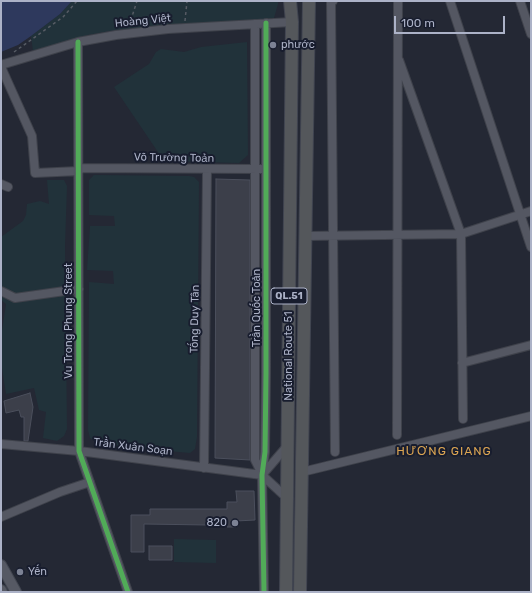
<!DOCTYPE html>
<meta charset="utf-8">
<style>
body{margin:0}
#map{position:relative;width:532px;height:593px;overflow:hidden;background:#242834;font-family:Rubik,sans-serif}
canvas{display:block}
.frame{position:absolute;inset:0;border:2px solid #acb2c7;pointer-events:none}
.scale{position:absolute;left:394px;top:16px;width:111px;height:18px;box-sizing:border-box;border:2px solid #acb2c7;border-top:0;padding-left:5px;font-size:12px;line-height:14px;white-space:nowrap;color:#acb2c7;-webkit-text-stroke:3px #181d2e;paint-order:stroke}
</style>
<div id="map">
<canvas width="532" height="593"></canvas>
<div class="frame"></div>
<div class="scale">100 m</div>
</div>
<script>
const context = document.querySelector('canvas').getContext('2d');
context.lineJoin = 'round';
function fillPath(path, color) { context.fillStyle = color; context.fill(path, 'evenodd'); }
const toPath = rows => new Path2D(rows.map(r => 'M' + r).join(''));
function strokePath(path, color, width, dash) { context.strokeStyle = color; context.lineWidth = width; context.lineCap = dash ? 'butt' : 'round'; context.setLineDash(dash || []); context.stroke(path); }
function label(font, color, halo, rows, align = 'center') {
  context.font = font + ' Rubik,sans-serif'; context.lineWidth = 4; context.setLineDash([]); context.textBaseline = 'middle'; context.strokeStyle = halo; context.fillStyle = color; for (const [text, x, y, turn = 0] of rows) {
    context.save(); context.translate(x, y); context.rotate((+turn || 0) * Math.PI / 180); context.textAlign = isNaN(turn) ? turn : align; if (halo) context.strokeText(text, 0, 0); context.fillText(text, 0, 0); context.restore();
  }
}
fillPath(toPath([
 [72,1,278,1,278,4,274,18,265,21,110,31,88,35,33,51,31,36,60,14],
 [247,42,248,155,239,163,164,161,114,87,149,64,156,52,161,49,184,52,201,47],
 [94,175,189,176,194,177,199,182,197,437,195,449,190,453,101,445,90,438,88,430,89,282,114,284,113,271,87,270,90,226,115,226,114,216,89,215,89,180],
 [47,180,64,180,67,186,65,246,67,429,64,436,57,441,43,438,46,412,39,410,34,388,6,394,1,362,1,337,6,304,1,300,1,237,23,221,26,215,27,204,40,201,49,204],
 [174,539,216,540,216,563,174,562]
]), '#21323a');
fillPath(toPath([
 [1,1,72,1,60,14,31,36,18,45,1,52]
]), '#2e395d');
const building = toPath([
 [216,179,250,180,250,460,215,458,216,179],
 [30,393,33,407,28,441,24,441,24,417,21,417,19,410,6,413,4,401,30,393],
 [236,491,254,491,255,520,236,521,236,527,227,527,227,523,207,525,144,524,144,552,131,552,131,515,150,515,150,509,227,509,227,502,237,502,236,491],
 [149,546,172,546,172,560,149,560,149,546]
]);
fillPath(building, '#3c3f4a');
strokePath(building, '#4b4f5c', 1);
const minor = toPath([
 [333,1,331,2,335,452],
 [450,1,531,247],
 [520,1,531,34],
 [255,24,255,460,262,474],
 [78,42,79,451,128,592],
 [399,60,461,234,463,419],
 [1,65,78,42,116,35,168,29,292,22],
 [1,67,32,136,35,173,79,171],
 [79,168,261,169],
 [1,184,8,187],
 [306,236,461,234,531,211],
 [1,291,15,298,79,289],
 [462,363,531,345],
 [397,435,398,1],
 [1,444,79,451,262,475,287,498],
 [204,468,207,170],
 [302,472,531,416],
 [263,474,288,445],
 [1,517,60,492,90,482],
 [264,592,262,475,265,452,266,373,266,23]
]);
const major = toPath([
 [1,565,16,592],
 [1,590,2,592]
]);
const highway = toPath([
 [286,592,292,22,290,1],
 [300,592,309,1]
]);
strokePath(minor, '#3f424b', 10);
strokePath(major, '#414550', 12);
strokePath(highway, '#404450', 14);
strokePath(toPath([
 [185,21,187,1],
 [129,26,137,1],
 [14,52,63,17,77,1]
]), '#565b64', 1.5, [3, 3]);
strokePath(minor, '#545762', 8);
strokePath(major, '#565964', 10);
strokePath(highway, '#54575b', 12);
strokePath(toPath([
 [78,42,79,451,128,592],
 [264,592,262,475,265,452,266,373,266,23]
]), '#51ab58', 5);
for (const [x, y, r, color] of [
 [273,45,4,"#7c8294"],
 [235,523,4,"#7c8294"],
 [20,572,4,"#7c8294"]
]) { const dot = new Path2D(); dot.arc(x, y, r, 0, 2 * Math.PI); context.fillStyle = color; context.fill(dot); strokePath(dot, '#181d2e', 1.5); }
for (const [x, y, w] of [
 [289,296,36]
]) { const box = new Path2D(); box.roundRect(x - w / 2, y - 8, w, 16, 3); context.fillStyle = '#181d2e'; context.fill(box); strokePath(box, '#acb2c7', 1); }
label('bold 10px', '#acb2c7', null, [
 ["QL.51",289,296]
]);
label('11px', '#acb2c7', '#181d2e', [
 ["Hoàng Việt",143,21,-6],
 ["Võ Trường Toản",174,158,1],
 ["Trần Quốc Toản",257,308,-90],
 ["Tống Duy Tân",195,319,-89],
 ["Vu Trong Phung Street",69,321,-90],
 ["National Route 51",289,356,-90],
 ["Trần Xuân Soạn",133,447,7]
]);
label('11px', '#acb2c7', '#181d2e', [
 ["phước",281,45],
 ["820",227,523,"right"],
 ["Yến",28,572]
], 'left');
context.letterSpacing = '1px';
label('12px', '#dda652', '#181d2e', [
 ["HƯƠNG GIANG",444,452]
]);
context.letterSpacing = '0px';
</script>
